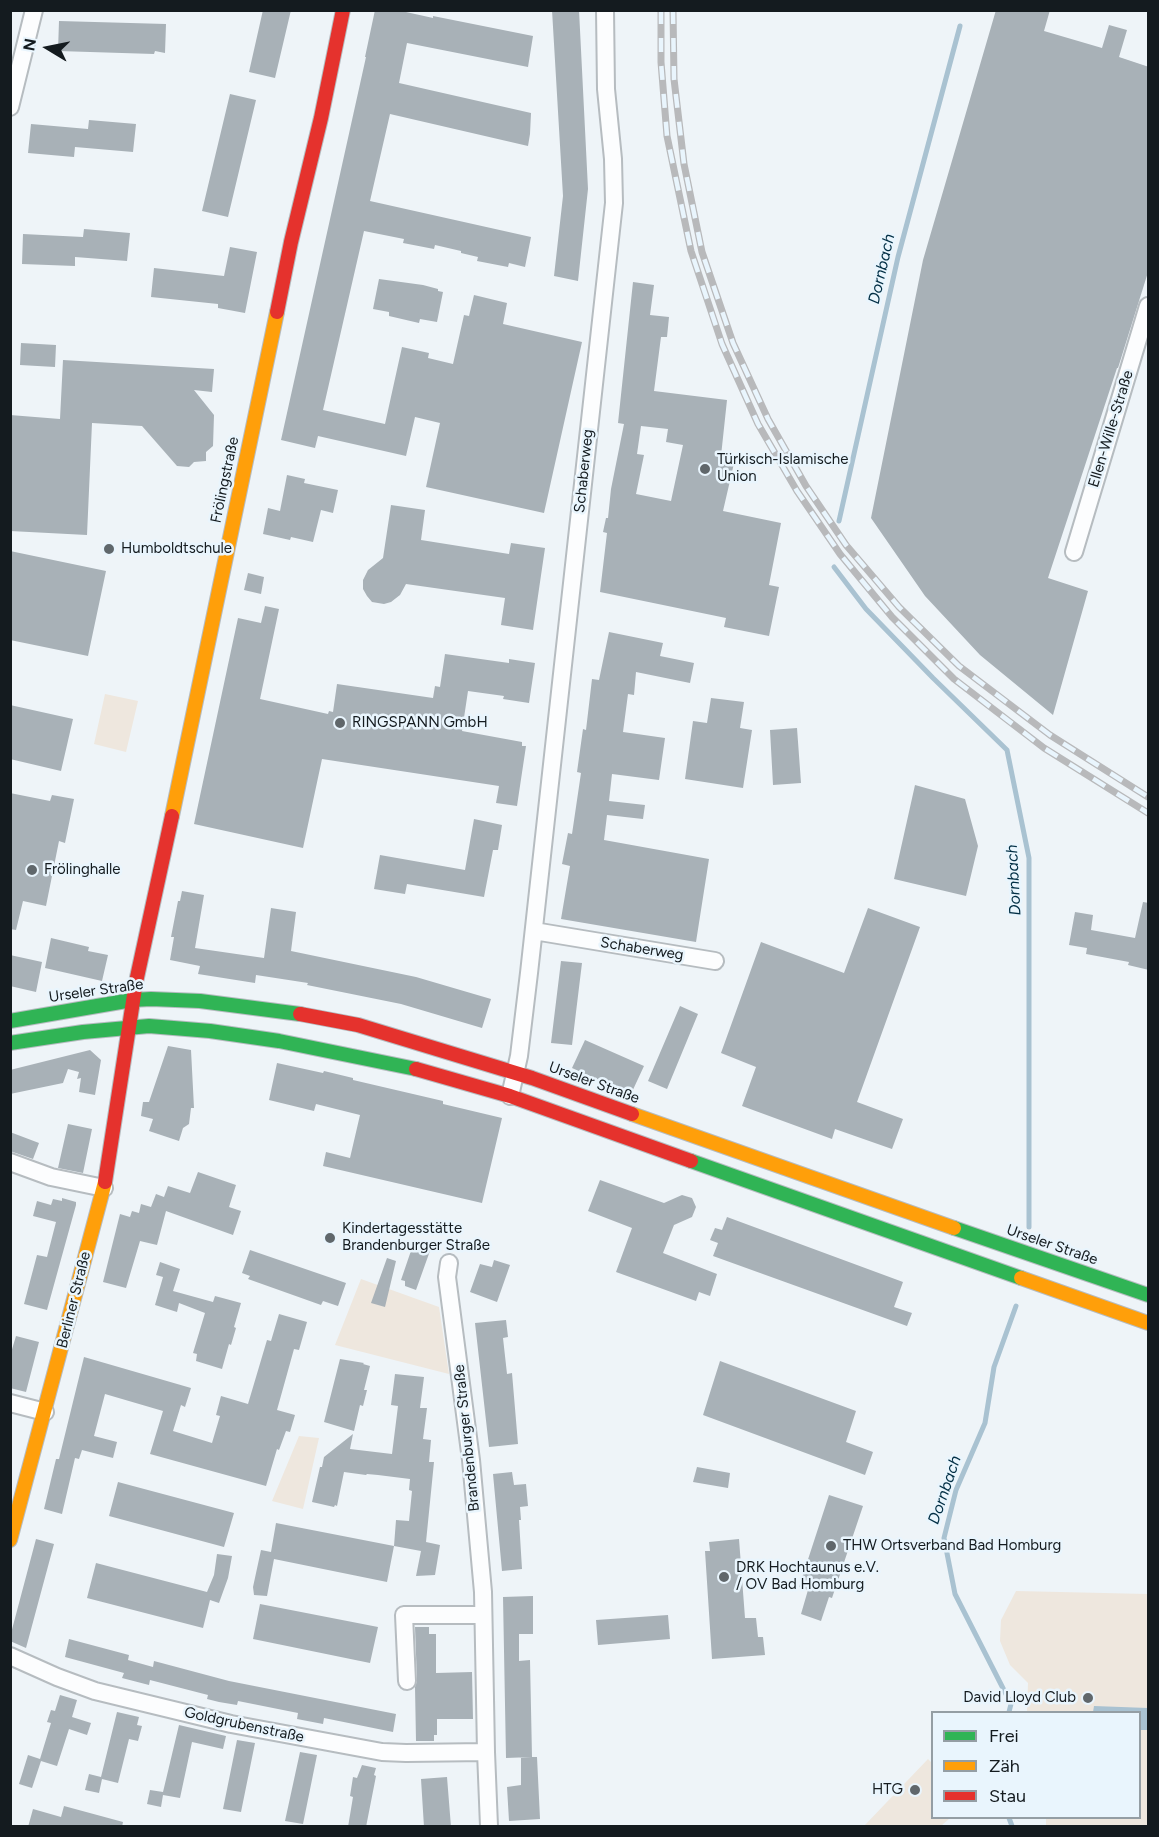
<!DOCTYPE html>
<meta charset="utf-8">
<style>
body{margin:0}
#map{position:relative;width:1159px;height:1837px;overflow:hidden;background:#eef4f8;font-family:Figtree,sans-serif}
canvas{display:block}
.frame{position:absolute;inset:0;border:12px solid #141b1f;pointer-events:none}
.legend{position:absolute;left:931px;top:1711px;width:210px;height:108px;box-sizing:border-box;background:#e9f5fd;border:2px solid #949ea4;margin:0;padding:8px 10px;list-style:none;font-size:18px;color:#141b1f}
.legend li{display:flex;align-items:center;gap:12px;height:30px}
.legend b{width:30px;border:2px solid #949ea4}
.north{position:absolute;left:18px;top:18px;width:60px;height:60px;-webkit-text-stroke:4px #e9f5fd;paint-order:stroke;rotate:280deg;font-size:16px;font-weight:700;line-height:24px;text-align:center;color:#141b1f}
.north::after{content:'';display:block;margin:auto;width:21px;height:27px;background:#141b1f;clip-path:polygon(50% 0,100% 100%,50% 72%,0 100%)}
</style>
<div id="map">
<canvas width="1159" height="1837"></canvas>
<div class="frame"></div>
<ul class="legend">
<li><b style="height:8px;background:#30b455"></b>Frei</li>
<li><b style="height:8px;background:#ff9f0a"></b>Zäh</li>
<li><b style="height:8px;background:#e5322d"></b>Stau</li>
</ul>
<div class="north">N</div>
</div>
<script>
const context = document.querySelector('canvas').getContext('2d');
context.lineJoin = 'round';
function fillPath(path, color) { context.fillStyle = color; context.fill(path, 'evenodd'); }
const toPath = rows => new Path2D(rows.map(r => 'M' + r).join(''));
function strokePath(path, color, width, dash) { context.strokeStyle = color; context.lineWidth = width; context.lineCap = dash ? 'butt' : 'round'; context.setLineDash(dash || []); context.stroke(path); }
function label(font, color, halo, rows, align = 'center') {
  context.font = font + ' Figtree,sans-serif'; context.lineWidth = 5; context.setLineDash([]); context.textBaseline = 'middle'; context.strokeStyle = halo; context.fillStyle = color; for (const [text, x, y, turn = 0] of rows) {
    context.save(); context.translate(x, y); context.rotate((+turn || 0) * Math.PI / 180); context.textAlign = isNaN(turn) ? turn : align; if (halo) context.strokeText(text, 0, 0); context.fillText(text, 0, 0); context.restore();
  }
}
fillPath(toPath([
 [105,694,138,701,126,752,94,744],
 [361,1279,439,1307,449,1374,335,1345],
 [299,1436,319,1438,303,1509,272,1501],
 [1016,1591,1148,1594,1148,1826,1046,1826,1046,1818,1140,1818,1140,1712,1027,1712,1028,1683,1010,1665,1000,1641,1001,1620],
 [928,1759,932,1763,932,1818,950,1818,941,1826,864,1826]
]), '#eee7de');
fillPath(toPath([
 [1094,1706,1148,1708,1148,1730,1140,1730,1140,1712,1093,1712]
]), '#a9c2d1');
strokePath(toPath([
 [839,521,898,257,960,26],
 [834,567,866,609,933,678,1007,750,1029,858,1029,1227],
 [1009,1712,1011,1704,955,1594,944,1538,956,1490,985,1423,994,1367,1016,1306],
 [1009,1818,1012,1826]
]), '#a9c2d1', 5);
fillPath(toPath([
 [263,10,291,10,275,78,249,72],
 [375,10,406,10,406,12,433,18,433,16,533,36,528,67,407,43,399,83,531,113,530,134,528,146,390,114,370,201,531,237,525,267,509,263,508,267,477,261,478,257,461,253,461,251,435,245,434,249,403,243,404,239,364,231,323,410,385,424,402,347,429,353,428,358,453,364,464,315,469,316,474,295,507,303,503,324,582,342,544,513,426,487,440,423,415,417,406,456,318,436,315,448,281,440,366,57,365,57],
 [552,10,579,10,588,189,578,281,554,276,563,196],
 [996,10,1050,10,1044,31,1102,48,1109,25,1127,30,1119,57,1149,67,1149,269,1118,368,1117,368,1048,578,1088,591,1053,715,980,655,925,596,871,518,923,260],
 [59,21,166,24,165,53,155,51,154,54,58,51],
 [230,94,256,100,228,217,202,211],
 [89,120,136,124,133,152,75,147,74,157,28,153,31,124,88,129],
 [84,229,130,233,127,261,75,257,75,266,22,264,23,234,83,237],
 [230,247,257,252,245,313,218,308,218,304,151,297,154,268,224,276],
 [379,279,423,285,438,289,438,291,443,292,437,322,420,319,419,323,389,316,389,312,373,309],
 [633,282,654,285,650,315,669,317,667,337,661,337,654,391,727,400,721,456,735,459,723,511,781,523,769,585,779,587,769,636,724,627,726,618,600,592,607,533,603,532,606,518,608,518,611,489,624,424,618,423],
 [641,426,668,429,666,442,683,445,671,501,636,494,644,455,637,454],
 [21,343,56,345,55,367,20,365],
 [63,360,214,369,212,392,194,390,214,415,213,446,206,452,206,461,194,462,189,467,177,466,142,426,92,423,87,535,10,531,10,415,60,419],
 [287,475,305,479,304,483,338,490,333,513,321,510,313,542,291,537,290,540,263,534,268,508,280,511],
 [391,505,425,510,421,540,509,554,511,543,545,548,533,630,501,625,505,598,406,584,400,595,391,602,384,604,372,602,367,596,363,589,363,580,368,570,383,558],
 [10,551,106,571,88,656,10,640],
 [248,573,264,577,261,594,244,590],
 [265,606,279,609,260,699,328,714,329,711,333,712,337,684,433,698,435,686,440,687,445,654,509,663,509,659,535,663,529,703,503,699,504,696,468,691,462,731,522,742,522,746,526,746,517,806,496,803,499,786,322,759,303,848,194,824,238,618,261,623],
 [609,632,663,643,660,656,694,663,690,683,636,672,634,695,628,694,623,732,665,738,659,780,612,774,609,801,645,805,643,819,607,815,604,840,709,859,696,942,561,919,570,866,562,864,568,833,572,834,581,773,577,772,583,729,586,730,592,679,599,680],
 [711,698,744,702,740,728,752,730,743,788,685,779,693,721,707,723],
 [10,705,73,719,61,771,10,759],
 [797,728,801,783,773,785,770,730],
 [915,785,965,799,978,846,966,896,894,879],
 [10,793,50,801,52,795,74,799,65,843,59,841,46,906,23,901,16,930,10,929],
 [474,819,502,825,498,850,493,850,484,897,407,884,405,894,374,889,380,855,465,870],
 [182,891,204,895,195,948,264,958,271,908,296,912,291,951,416,977,491,999,482,1028,401,1004,307,985,308,983,256,975,255,983,198,974,200,966,170,960,174,937,171,937,178,901,180,901],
 [1143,902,1149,903,1149,970,1128,965,1129,962,1086,954,1087,948,1069,945,1075,912,1093,915,1091,930,1135,938],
 [868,908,920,927,857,1102,903,1119,892,1149,835,1129,832,1139,742,1106,756,1067,721,1053,761,942,844,973],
 [51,938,89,947,88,951,108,955,102,981,45,968],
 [10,955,42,962,36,992,10,986],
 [561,961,582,963,572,1045,551,1043],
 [680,1006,698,1014,667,1089,648,1081],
 [585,1040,644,1066,631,1094,572,1068],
 [168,1046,191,1050,194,1108,191,1108,189,1124,183,1128,179,1141,149,1131,153,1119,141,1116,143,1102,149,1102],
 [90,1050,101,1060,95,1095,79,1092,81,1078,77,1079,79,1072,68,1069,63,1083,10,1094,10,1070],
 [277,1063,323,1073,324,1071,353,1078,353,1080,443,1101,443,1104,502,1118,482,1203,323,1166,326,1152,350,1158,360,1115,316,1104,314,1111,269,1100],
 [68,1124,92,1129,83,1173,58,1168],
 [10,1132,39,1143,33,1159,10,1151],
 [198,1172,236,1185,229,1207,241,1211,233,1235,166,1211,157,1245,140,1241,126,1288,103,1282,120,1214,130,1217,132,1211,139,1213,141,1204,151,1207,156,1194,164,1197,168,1186,190,1193],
 [600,1180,664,1203,682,1195,692,1198,696,1207,692,1217,674,1225,663,1253,717,1274,710,1296,699,1292,696,1301,616,1272,632,1228,588,1211],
 [62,1198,76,1202,76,1205,47,1310,24,1304,37,1255,47,1257,56,1222,33,1216,37,1201,51,1205,53,1199,62,1201],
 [727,1217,903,1282,894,1307,912,1313,907,1326,713,1256,718,1243,710,1240,715,1228,722,1230],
 [414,1242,431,1248,416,1290,405,1286,405,1281,401,1280],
 [250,1250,346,1283,338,1306,323,1301,321,1305,248,1279,250,1276,242,1273],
 [387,1258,396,1261,385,1307,371,1303],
 [494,1260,510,1265,497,1302,470,1292,480,1264,492,1267],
 [160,1262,180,1269,173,1291,213,1302,215,1296,241,1303,234,1327,236,1328,231,1345,229,1344,222,1369,196,1361,197,1354,193,1353,205,1313,179,1303,177,1312,155,1305,163,1277,156,1275],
 [279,1314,307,1322,299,1350,294,1349,277,1410,295,1415,290,1432,286,1431,279,1450,277,1449,266,1486,150,1454,163,1411,105,1394,94,1436,117,1442,113,1458,82,1450,79,1459,75,1458,62,1514,44,1509,56,1459,59,1459,84,1357,191,1388,185,1407,181,1405,173,1431,212,1443,220,1416,216,1415,221,1396,248,1404,267,1340,271,1341],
 [506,1320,508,1337,503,1338,507,1374,512,1373,518,1444,489,1447,475,1323],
 [16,1336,39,1342,26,1392,10,1388,10,1356],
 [340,1359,364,1363,363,1364,370,1366,364,1390,367,1390,363,1406,360,1405,354,1431,324,1422],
 [720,1361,856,1411,846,1442,873,1452,865,1475,703,1415],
 [395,1374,424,1377,420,1408,427,1408,423,1439,431,1440,429,1462,434,1462,426,1542,440,1545,435,1575,416,1576,421,1551,394,1546,396,1520,409,1521,412,1491,409,1490,410,1479,378,1475,367,1474,366,1475,344,1472,337,1506,335,1505,334,1507,312,1502,320,1467,322,1467,324,1457,353,1434,350,1449,392,1454,398,1406,391,1405],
 [697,1467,730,1473,728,1488,693,1482],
 [512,1472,514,1485,526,1484,528,1506,520,1507,521,1520,519,1520,522,1569,502,1571,493,1474],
 [118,1482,234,1513,224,1547,109,1516],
 [829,1495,863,1506,832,1598,829,1597,821,1621,801,1614,808,1590,799,1587],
 [276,1523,394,1546,387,1582,274,1559,267,1596,254,1595,253,1587,261,1550,271,1552],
 [36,1539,54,1544,26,1648,10,1641,10,1637],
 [739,1539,745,1618,756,1618,758,1637,763,1637,765,1655,712,1659,705,1551,710,1551,709,1542],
 [217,1554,232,1556,228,1578,219,1603,210,1600,203,1628,87,1598,96,1563,207,1592,214,1575],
 [533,1596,533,1634,519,1634,519,1661,530,1660,532,1757,506,1758,503,1597],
 [260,1604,378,1627,370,1663,253,1639],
 [668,1615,670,1639,598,1645,596,1620],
 [415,1627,429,1627,429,1634,436,1634,436,1673,472,1672,473,1719,437,1719,437,1735,434,1735,434,1741,416,1741,415,1687,417,1681],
 [69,1639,129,1655,128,1660,153,1667,154,1661,229,1681,396,1714,393,1732,324,1718,323,1724,297,1719,298,1713,238,1701,237,1705,219,1702,207,1699,208,1695,150,1680,149,1685,122,1678,124,1673,65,1657],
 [60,1695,77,1700,72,1717,91,1723,87,1735,69,1729,57,1766,41,1761,32,1788,19,1784,28,1755,40,1759,51,1723,47,1722,51,1710,55,1711],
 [117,1712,139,1717,137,1725,142,1726,138,1741,129,1739,118,1783,102,1779,99,1793,85,1790,89,1774,101,1777],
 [179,1725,226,1736,223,1749,192,1742,180,1798,163,1795,161,1807,147,1804,150,1790,163,1792],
 [237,1740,255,1743,241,1812,223,1809],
 [300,1752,317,1755,303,1824,285,1821],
 [521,1757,537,1757,540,1819,509,1821,507,1787,521,1785],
 [362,1765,376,1768,374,1775,376,1776,366,1827,348,1827,353,1797,350,1796,353,1777,357,1778],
 [447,1777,451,1827,424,1827,421,1779],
 [64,1806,123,1822,122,1827,28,1827,33,1809,61,1817]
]), '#a8b1b7');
const street = toPath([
 [10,107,34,10],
 [1074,552,1148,306],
 [534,931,715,961],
 [510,1096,519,1056,529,973,614,203,613,159,606,89,605,10],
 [10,1162,51,1177,104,1188],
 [449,1263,447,1277,471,1460,483,1592,486,1752,489,1826],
 [10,1403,45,1412],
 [10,1656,57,1677,95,1691,231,1724,382,1752,406,1753,486,1752],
 [407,1681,404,1615,483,1615]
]);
const fast = toPath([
 [10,1021,132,1000,151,999,200,1001,300,1014],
 [10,1043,83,1032,149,1026,210,1031,279,1041,416,1069],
 [691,1161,1021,1278],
 [954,1228,1148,1295]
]);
const slow = toPath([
 [172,816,277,312],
 [632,1114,954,1228],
 [1021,1278,1148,1323],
 [10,1540,105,1182]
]);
const jam = toPath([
 [277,312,291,242,321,118,343,10],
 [300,1014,358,1025,532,1078,632,1114],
 [416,1069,510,1096,691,1161],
 [105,1182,136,982,172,816]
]);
strokePath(street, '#b6bcc0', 20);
strokePath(fast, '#b6bcc0', 16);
strokePath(slow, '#b6bcc0', 16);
strokePath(jam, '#b6bcc0', 16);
strokePath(street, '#fcfdfe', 16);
strokePath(fast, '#30b455', 14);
strokePath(slow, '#ff9f0a', 14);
strokePath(jam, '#e5322d', 14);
const rail = toPath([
 [661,10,661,62,667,136,691,251,722,344,758,424,797,491,840,554,892,617,954,679,1044,748,1148,813],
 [673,10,674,79,684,164,702,252,733,343,768,419,806,486,846,545,899,607,959,666,1050,735,1148,797]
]);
strokePath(rail, '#b8b9bb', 7);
strokePath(rail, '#e9f5fd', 4.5, [14]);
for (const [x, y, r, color] of [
 [705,469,6,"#60676b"],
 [109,549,6,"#60676b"],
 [340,723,6,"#60676b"],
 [32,870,6,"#60676b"],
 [330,1238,6,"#60676b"],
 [831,1546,6,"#60676b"],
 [724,1577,6,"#60676b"],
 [1088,1698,6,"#60676b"],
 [915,1790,6,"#60676b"]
]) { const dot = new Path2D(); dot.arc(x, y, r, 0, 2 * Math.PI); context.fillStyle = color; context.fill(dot); strokePath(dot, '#e9f5fd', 2); }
label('15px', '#141b1f', '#e9f5fd', [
 ["Ellen-Wille-Straße",1111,429,-73],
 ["Schaberweg",584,471,-84],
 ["Frölingstraße",225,480,-78],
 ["Schaberweg",642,949,9],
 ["Urseler Straße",96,991,-8],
 ["Urseler Straße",594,1083,20],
 ["Urseler Straße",1052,1245,19],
 ["Berliner Straße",74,1300,-76],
 ["Brandenburger Straße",467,1438,-96],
 ["Goldgrubenstraße",244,1725,12]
]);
label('15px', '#141b1f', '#e9f5fd', [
 ["Türkisch-Islamische",717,460],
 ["Union",717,477],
 ["Humboldtschule",121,549],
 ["RINGSPANN GmbH",352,723],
 ["Frölinghalle",44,870],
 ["Kindertagesstätte",342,1229],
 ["Brandenburger Straße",342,1246],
 ["THW Ortsverband Bad Homburg",843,1546],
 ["DRK Hochtaunus e.V.",736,1568],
 ["/ OV Bad Homburg",736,1585],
 ["David Lloyd Club",1076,1698,"right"],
 ["HTG",903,1790,"right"]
], 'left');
label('italic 16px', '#022f45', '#e9f5fd', [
 ["Dornbach",882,269,-77],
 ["Dornbach",1014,880,-93],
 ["Dornbach",945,1490,-71]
]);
</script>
